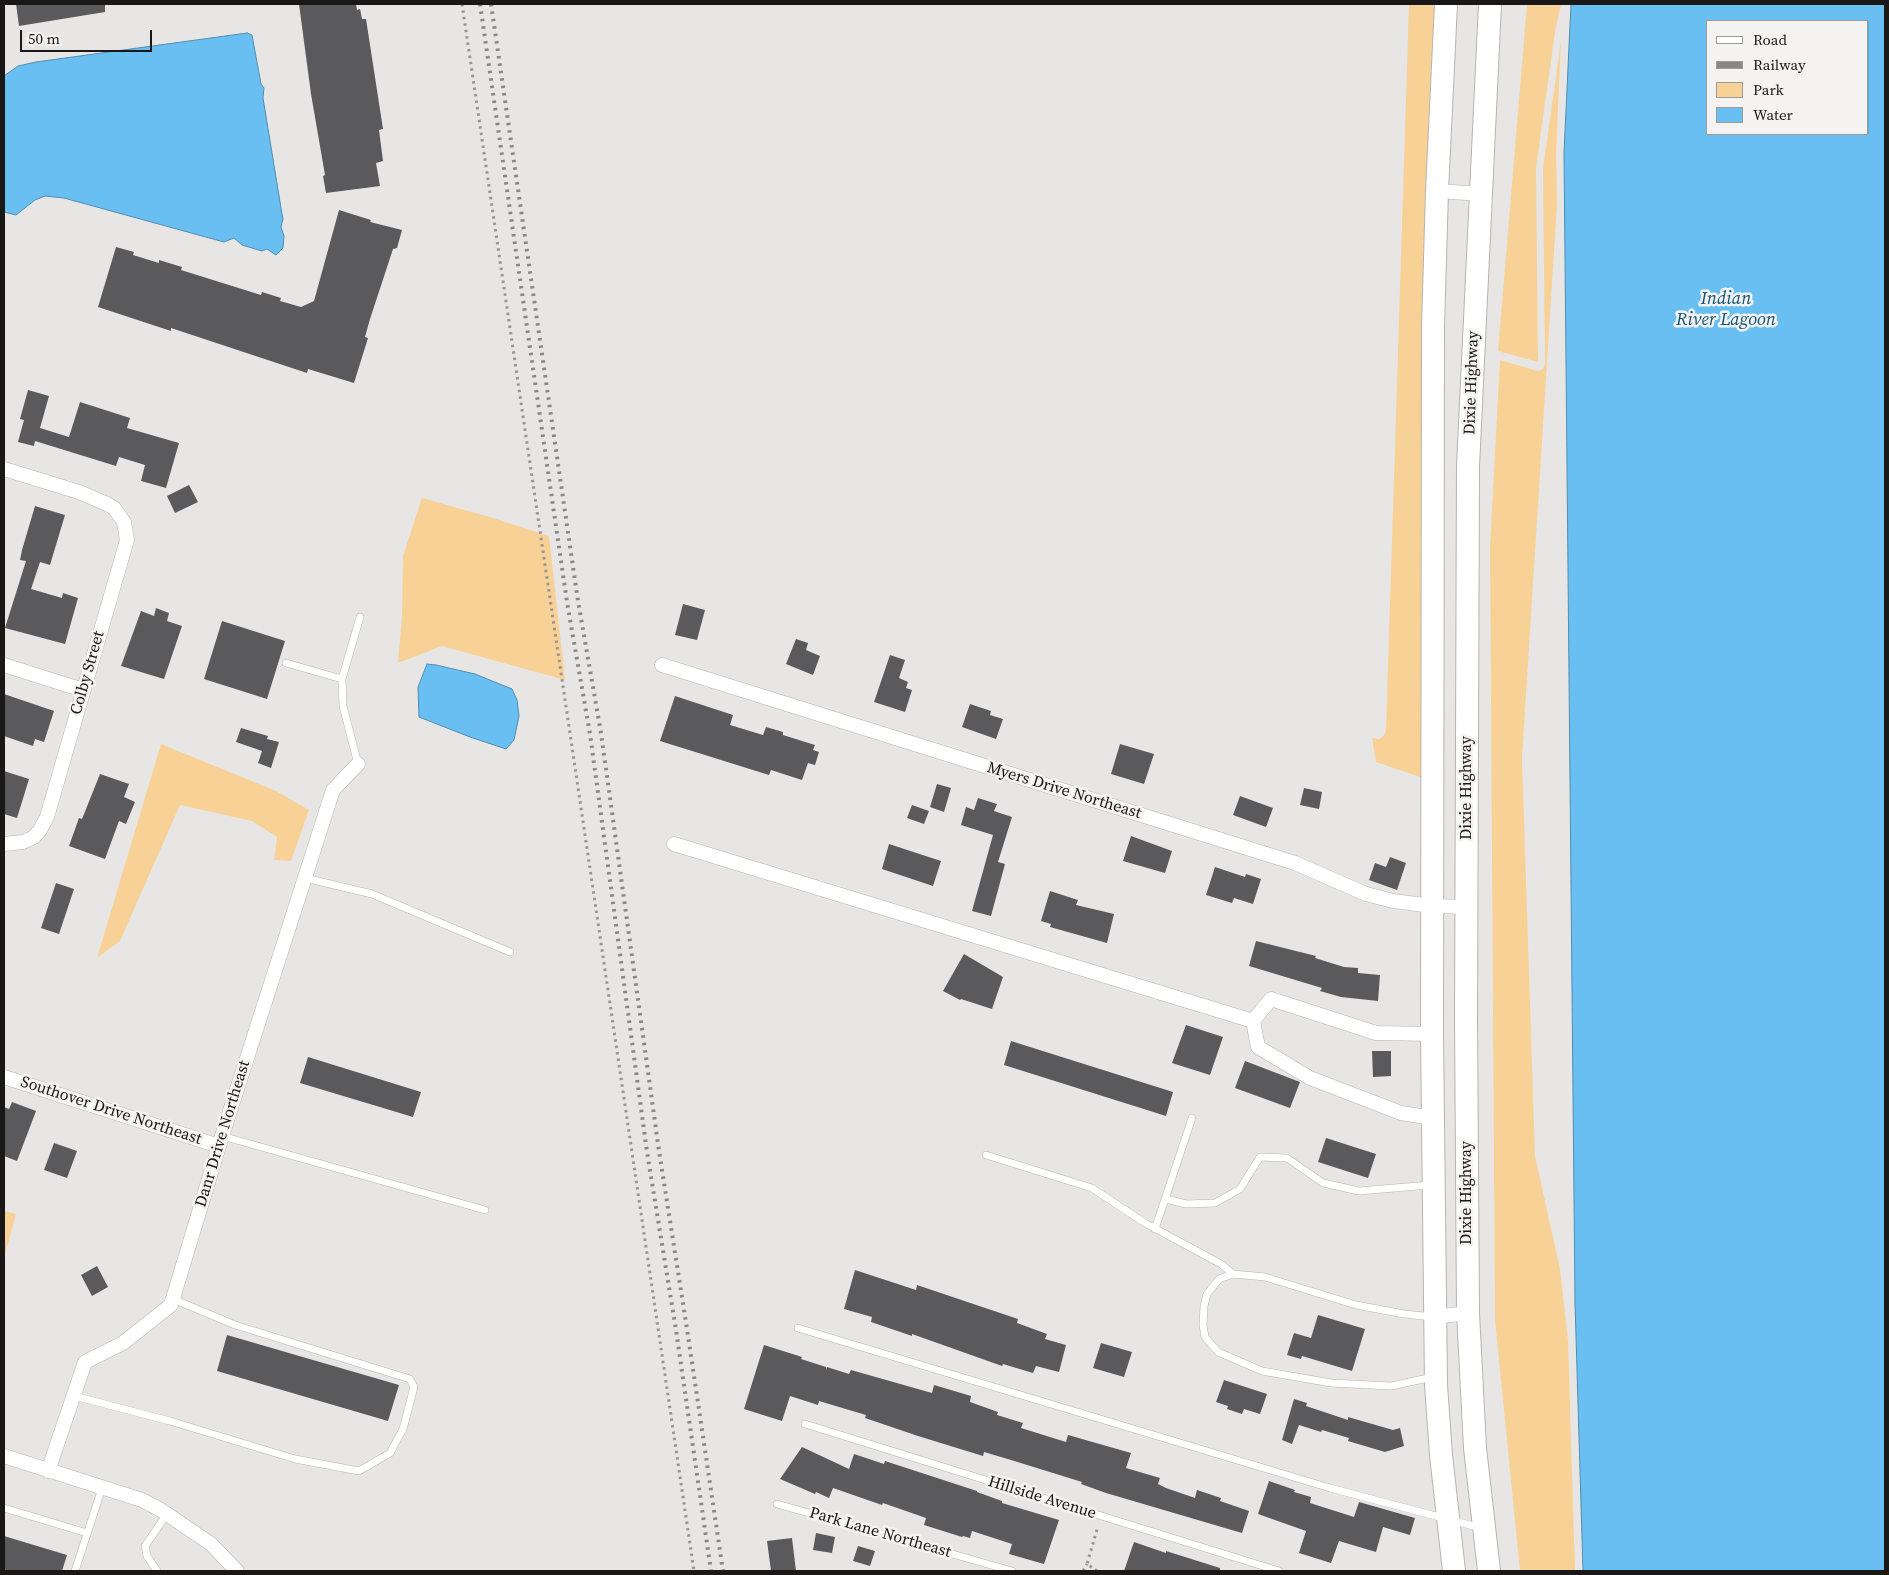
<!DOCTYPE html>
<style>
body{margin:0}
#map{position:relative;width:1889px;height:1575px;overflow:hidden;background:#e8e6e4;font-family:"Source Serif 4",serif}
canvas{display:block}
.frame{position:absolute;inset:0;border:5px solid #191817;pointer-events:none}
.legend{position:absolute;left:1706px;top:20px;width:162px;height:115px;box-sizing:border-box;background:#f5f3f1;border:1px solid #9d9b9a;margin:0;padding:6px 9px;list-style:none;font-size:15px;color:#191817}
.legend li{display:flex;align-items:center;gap:10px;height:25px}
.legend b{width:25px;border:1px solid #9d9b9a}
.scale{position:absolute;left:20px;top:30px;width:132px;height:22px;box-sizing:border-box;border:2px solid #191817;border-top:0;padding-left:6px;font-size:15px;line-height:18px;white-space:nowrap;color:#191817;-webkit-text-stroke:4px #f5f3f1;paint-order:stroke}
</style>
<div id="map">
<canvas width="1889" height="1575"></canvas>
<div class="frame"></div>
<ul class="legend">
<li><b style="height:6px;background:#fff"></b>Road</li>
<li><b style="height:6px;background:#898786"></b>Railway</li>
<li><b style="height:14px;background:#f8d197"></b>Park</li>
<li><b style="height:14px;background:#69bff2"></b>Water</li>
</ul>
<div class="scale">50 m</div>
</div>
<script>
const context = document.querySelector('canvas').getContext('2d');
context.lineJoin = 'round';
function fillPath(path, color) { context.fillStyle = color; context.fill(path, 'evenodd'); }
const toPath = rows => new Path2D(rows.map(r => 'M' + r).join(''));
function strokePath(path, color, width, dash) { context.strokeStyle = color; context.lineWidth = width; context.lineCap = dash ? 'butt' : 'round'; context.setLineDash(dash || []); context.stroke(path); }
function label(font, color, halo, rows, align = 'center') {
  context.font = font + ' "Source Serif 4",serif'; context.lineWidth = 5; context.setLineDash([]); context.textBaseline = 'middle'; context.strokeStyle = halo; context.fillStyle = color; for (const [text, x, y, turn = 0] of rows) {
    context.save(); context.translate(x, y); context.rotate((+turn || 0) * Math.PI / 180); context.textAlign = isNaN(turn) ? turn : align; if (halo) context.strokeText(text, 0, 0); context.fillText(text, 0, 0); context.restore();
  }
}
fillPath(toPath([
 [1409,4,1437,4,1423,778,1376,762,1372,738,1380,739,1384,735,1386,730],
 [1527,4,1561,4,1555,32,1536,168,1538,362,1498,351],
 [1561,41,1556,153,1557,204,1522,758,1535,1156,1560,1269,1568,1340,1575,1571,1520,1571,1495,1320,1490,546,1500,360,1538,371,1543,369,1545,364,1543,168],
 [422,498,493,518,549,536,565,680,442,646,398,663,402,616,403,556],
 [161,744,276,791,309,810,291,861,274,860,277,837,252,821,180,805,120,941,97,958],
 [4,1211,16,1214,4,1258]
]), '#f8d197');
const water = toPath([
 [1571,4,1885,4,1885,1571,1583,1571,1575,1303,1564,153,1571,4],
 [1708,21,1868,21,1868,134,1708,134,1708,21],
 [247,33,252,35,261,84,264,88,263,98,281,208,283,219,281,227,284,236,283,248,276,255,267,249,262,251,242,245,234,238,224,242,64,198,45,196,35,200,16,215,4,212,4,76,18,66,36,62,247,33],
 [427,664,436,665,475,674,512,689,517,700,519,716,514,740,506,749,470,737,419,717,418,687,427,664]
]);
fillPath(water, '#69bff2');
strokePath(water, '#518db0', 1);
fillPath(toPath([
 [16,4,105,4,105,12,19,26],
 [299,4,356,4,357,10,360,9,362,19,366,19,383,129,379,130,383,161,376,163,380,186,326,193,323,176,325,175,311,94],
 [339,210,371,220,370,222,402,230,397,248,393,249,370,319,365,337,368,338,354,383,308,369,307,373,171,328,171,331,98,307,116,247,134,252,133,255,159,263,159,260,182,267,181,270,261,295,262,292,281,298,280,301,301,307,314,301],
 [28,390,49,396,40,428,69,437,80,402,130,418,127,428,179,443,166,488,141,481,145,465,119,457,116,466,35,441,34,446,18,442,24,420,20,419],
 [189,485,198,502,175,513,167,496],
 [35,506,65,515,50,565,40,562,31,589,62,598,63,593,78,598,65,644,5,628,26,561,20,560,22,550],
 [683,604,705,610,697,640,675,635],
 [156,608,169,613,167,621,182,626,164,679,121,666,141,611,154,616],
 [222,621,285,641,267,699,204,679],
 [796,639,808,643,806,650,820,656,813,675,786,664],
 [890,655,905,660,899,678,908,682,906,688,912,690,905,712,874,702],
 [4,694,54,711,44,742,35,739,33,746,4,736],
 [675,696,733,715,730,725,763,735,766,727,783,732,783,735,815,745,813,750,819,752,815,765,808,763,802,780,771,770,769,775,660,741],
 [970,704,991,711,990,715,1003,719,996,739,962,727],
 [241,728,268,736,267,739,279,742,271,768,258,763,262,751,236,742],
 [1120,744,1154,754,1144,784,1111,774],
 [4,771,29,779,17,818,4,814],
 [100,774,129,784,124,797,135,802,126,824,119,821,105,859,69,846,79,818,82,819],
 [937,784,951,788,944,812,930,807],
 [1304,788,1322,792,1319,809,1300,805],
 [1240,796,1273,808,1266,827,1233,815],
 [978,798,997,804,994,811,1012,817,998,862,1005,864,991,916,972,911,993,835,961,825,966,807,974,810],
 [912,805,929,811,924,824,907,818],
 [1131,836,1172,851,1165,873,1123,861],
 [889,844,941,861,933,886,882,869],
 [1390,857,1406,863,1397,890,1369,880,1375,863,1386,867],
 [1215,867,1245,877,1246,874,1261,879,1253,904,1234,898,1232,903,1206,895],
 [56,883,74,889,59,934,41,928],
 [1050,891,1078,900,1076,905,1114,914,1107,943,1050,927,1051,924,1041,921],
 [1256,941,1316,956,1315,958,1344,967,1358,968,1358,973,1380,975,1378,1001,1341,997,1320,991,1322,988,1249,966],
 [964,954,1003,977,992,1009,961,999,960,1000,943,991],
 [1186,1025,1223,1037,1210,1075,1172,1063],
 [1011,1041,1173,1092,1166,1116,1004,1065],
 [1372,1051,1391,1051,1391,1076,1373,1077],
 [308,1057,421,1092,413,1117,300,1083],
 [1245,1061,1300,1082,1290,1108,1235,1088],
 [12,1102,36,1111,17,1161,4,1156,4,1107,9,1109],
 [1326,1138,1376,1154,1368,1178,1318,1162],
 [54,1143,77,1151,67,1178,44,1170],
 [97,1266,108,1287,92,1296,81,1275],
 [855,1270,916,1290,917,1285,1018,1319,1017,1323,1047,1334,1045,1339,1066,1345,1059,1372,1036,1366,1033,1373,1003,1364,1002,1366,912,1334,912,1336,871,1322,872,1317,844,1309],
 [1318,1315,1365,1329,1352,1371,1302,1356,1301,1359,1287,1355,1294,1333,1311,1338],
 [227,1335,399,1385,388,1421,217,1371],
 [1101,1343,1132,1352,1124,1377,1093,1368],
 [764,1345,802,1357,801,1359,826,1367,826,1370,827,1367,849,1374,851,1370,932,1393,934,1385,971,1396,970,1402,998,1412,997,1415,1023,1423,1021,1428,1066,1442,1068,1435,1131,1453,1126,1468,1160,1478,1158,1484,1166,1488,1195,1498,1197,1490,1221,1498,1220,1501,1249,1511,1242,1533,1106,1493,1081,1484,1082,1482,1011,1460,984,1452,983,1456,918,1436,865,1418,866,1415,819,1401,818,1405,790,1396,782,1421,744,1409],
 [1224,1380,1267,1394,1260,1414,1244,1409,1242,1414,1227,1409,1228,1406,1216,1402],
 [1294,1399,1307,1403,1306,1406,1348,1420,1348,1417,1393,1430,1400,1428,1404,1446,1385,1452,1348,1441,1349,1438,1322,1430,1321,1432,1299,1425,1292,1444,1282,1440],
 [802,1447,849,1469,854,1454,884,1464,885,1461,977,1491,977,1492,1002,1501,1002,1503,1059,1520,1044,1564,1009,1554,1012,1544,972,1531,970,1538,963,1536,962,1537,924,1525,926,1518,883,1503,882,1505,833,1488,829,1498,816,1492,815,1494,780,1479],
 [1269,1481,1295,1490,1294,1492,1311,1497,1310,1503,1354,1517,1359,1502,1415,1518,1410,1535,1383,1527,1376,1552,1339,1541,1331,1563,1299,1553,1306,1531,1258,1514],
 [816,1533,835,1537,832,1553,813,1550],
 [4,1536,67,1555,62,1571,4,1571],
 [792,1538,796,1571,771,1571,767,1541],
 [1134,1542,1166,1553,1166,1551,1220,1568,1220,1571,1124,1571],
 [858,1546,875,1551,870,1566,853,1561]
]), '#5a595c');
const lane = toPath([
 [286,663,342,679],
 [358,764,343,706,342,679,360,617],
 [305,878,372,894,510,952],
 [222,1136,485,1210],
 [986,1155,1092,1188,1145,1223,1221,1264,1233,1274],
 [1166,1199,1186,1204,1215,1203,1240,1189,1260,1157,1287,1158,1323,1183,1359,1191,1430,1185],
 [1155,1229,1192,1118],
 [1433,1317,1404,1314,1356,1305,1265,1277,1233,1274,1219,1279,1207,1294,1204,1306,1203,1325,1205,1337,1218,1352,1262,1371,1331,1383,1391,1386,1433,1377],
 [798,1328,1330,1488,1481,1528],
 [74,1396,170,1421,295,1459,359,1471,390,1453,403,1429,414,1387,410,1379,235,1325,173,1299],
 [805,1424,1279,1571],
 [777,1504,1012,1571],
 [4,1508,87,1533],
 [75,1571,102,1488],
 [157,1571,147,1556,145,1546,167,1514]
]);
const street = toPath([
 [1437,191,1482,194],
 [4,469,79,492,107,504,114,508,124,522,127,540,47,817,40,830,34,837,23,842,4,844],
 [4,665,83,690],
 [662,665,1295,863,1366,894,1393,901,1432,906,1467,907],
 [674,844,1253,1021,1271,999,1376,1033,1432,1034],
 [1253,1021,1258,1047,1310,1078,1401,1113,1432,1118],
 [4,1077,219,1146],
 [1434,1317,1468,1313],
 [4,1456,142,1500,161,1510,211,1544,237,1571],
 [48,1471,85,1362,123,1343,171,1305,222,1136,333,790,358,764]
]);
const primary = toPath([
 [1446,4,1437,191,1433,327,1432,1034,1436,1385,1441,1455,1454,1571],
 [1489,1571,1475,1448,1468,1313,1466,1018,1468,466,1490,4]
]);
strokePath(lane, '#b6b4b2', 8);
strokePath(street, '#b6b4b2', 15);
strokePath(primary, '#b6b4b2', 24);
strokePath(toPath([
 [462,4,694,1571],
 [1083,1571,1087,1564],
 [1097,1571,1087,1564,1098,1526]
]), '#989695', 3, [2.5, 4]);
strokePath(lane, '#fff', 7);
strokePath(street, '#fff', 14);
strokePath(primary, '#fff', 22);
strokePath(toPath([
 [480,4,567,602,590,734,647,1152,676,1330,711,1571],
 [491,4,578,601,601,733,659,1151,687,1329,723,1571]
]), '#898786', 4, [2.5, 5]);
label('16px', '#191817', '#f5f3f1', [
 ["Dixie Highway",1472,383,-88],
 ["Colby Street",88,673,-74],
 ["Dixie Highway",1467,788,-90],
 ["Myers Drive Northeast",1064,791,17],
 ["Southover Drive Northeast",111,1111,18],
 ["Danr Drive Northeast",223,1134,-73],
 ["Dixie Highway",1467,1193,-90],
 ["Hillside Avenue",1042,1498,17],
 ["Park Lane Northeast",880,1533,16]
]);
label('italic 18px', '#105475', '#f5f3f1', [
 ["Indian",1726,299],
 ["River Lagoon",1726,320]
]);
</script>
